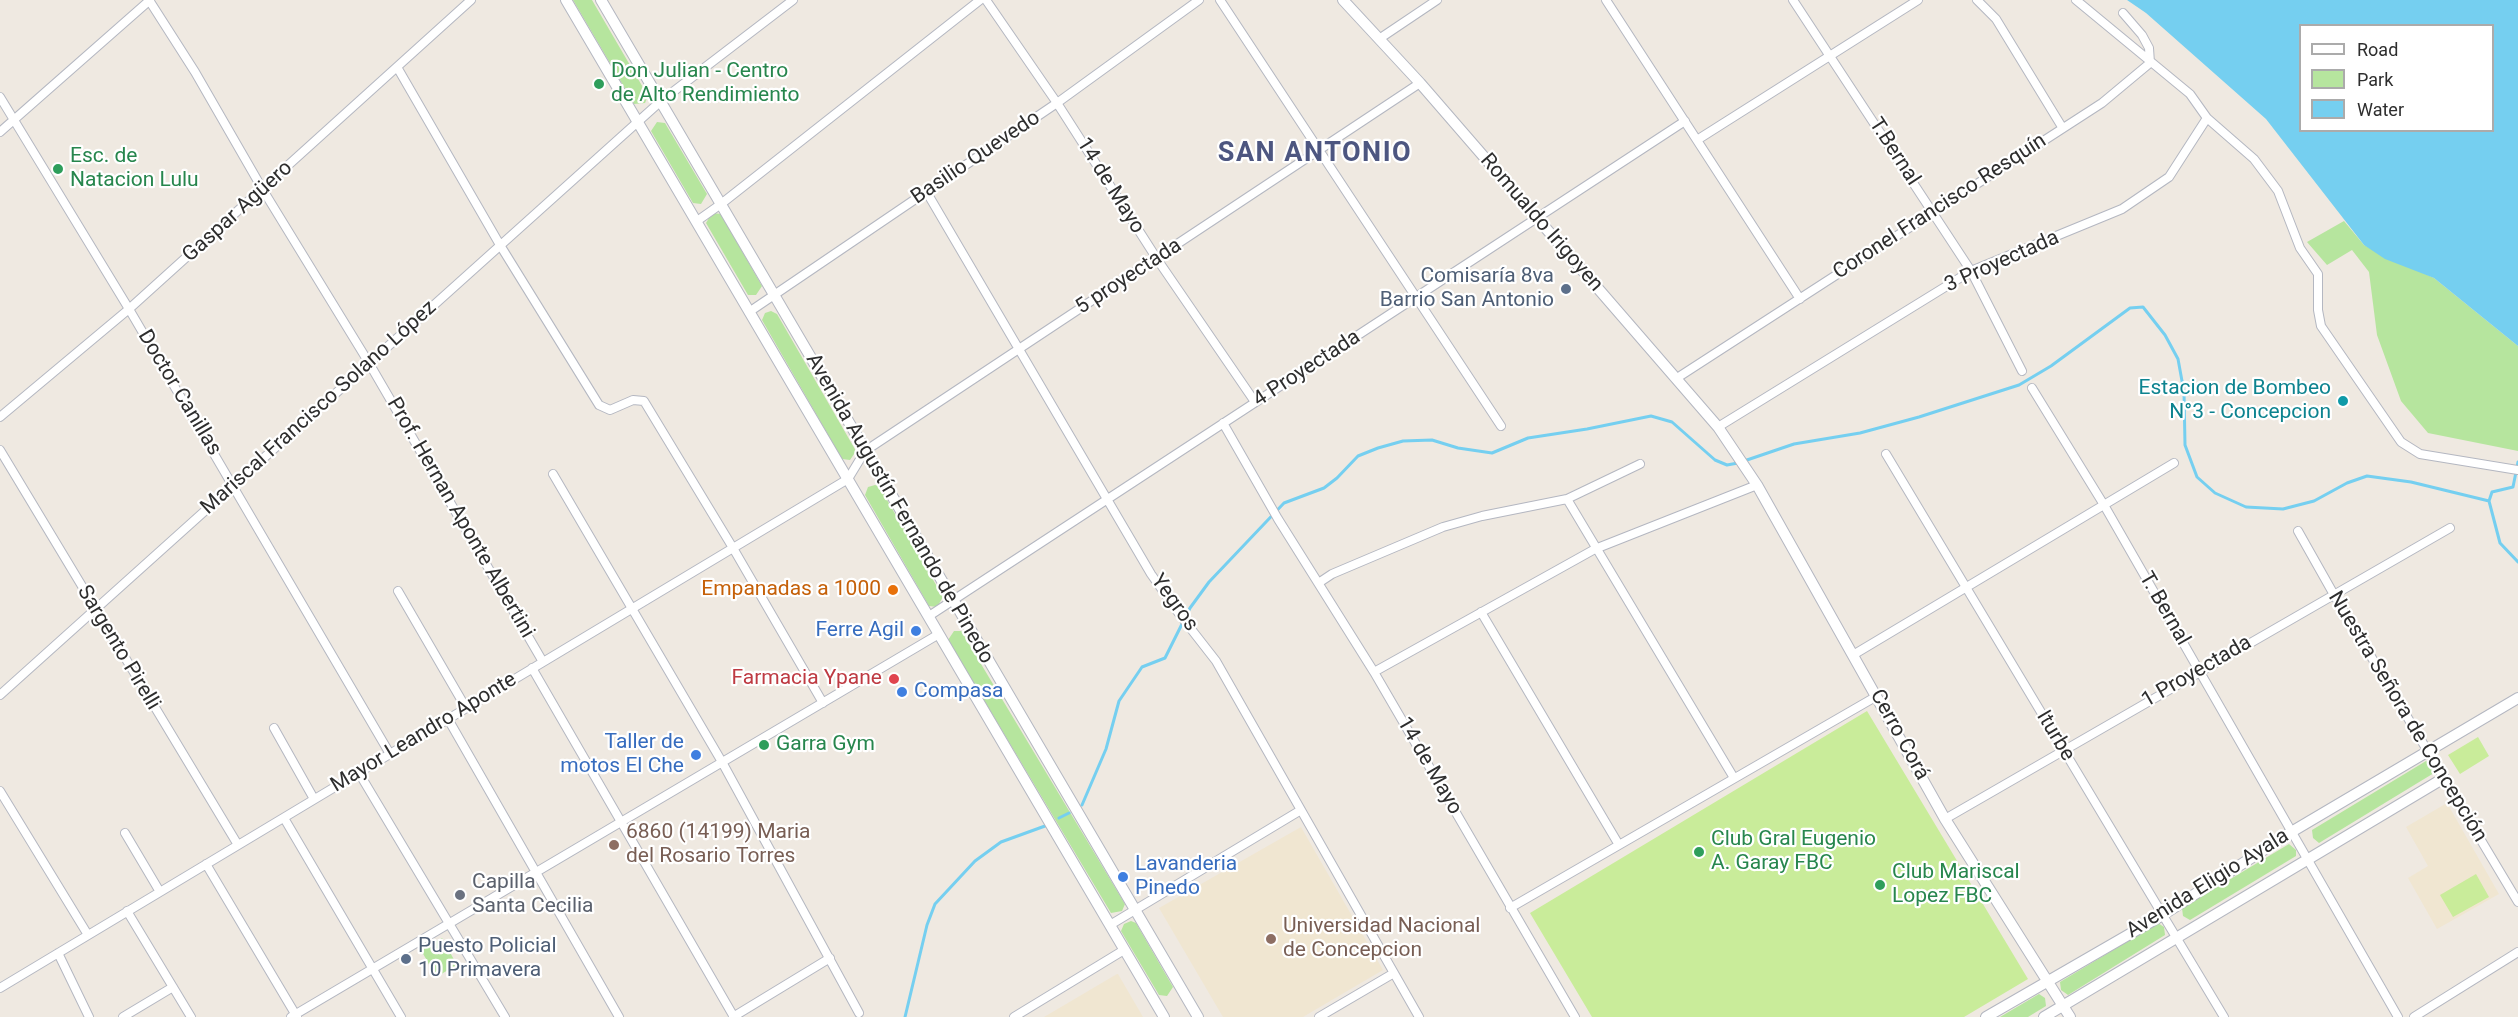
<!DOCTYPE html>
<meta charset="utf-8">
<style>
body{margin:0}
#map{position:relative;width:2518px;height:1017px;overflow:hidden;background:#efe9e1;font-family:Roboto,sans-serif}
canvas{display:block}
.legend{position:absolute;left:2299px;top:24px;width:195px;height:108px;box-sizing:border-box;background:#fff;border:2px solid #ababab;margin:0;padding:8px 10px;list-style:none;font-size:18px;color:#2e2e2e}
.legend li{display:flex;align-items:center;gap:12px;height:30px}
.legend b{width:30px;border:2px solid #ababab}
</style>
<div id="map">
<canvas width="2518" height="1017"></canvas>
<ul class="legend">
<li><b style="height:8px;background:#fff"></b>Road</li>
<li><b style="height:16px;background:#b6e59e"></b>Park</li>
<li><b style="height:16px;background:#75cff0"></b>Water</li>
</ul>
</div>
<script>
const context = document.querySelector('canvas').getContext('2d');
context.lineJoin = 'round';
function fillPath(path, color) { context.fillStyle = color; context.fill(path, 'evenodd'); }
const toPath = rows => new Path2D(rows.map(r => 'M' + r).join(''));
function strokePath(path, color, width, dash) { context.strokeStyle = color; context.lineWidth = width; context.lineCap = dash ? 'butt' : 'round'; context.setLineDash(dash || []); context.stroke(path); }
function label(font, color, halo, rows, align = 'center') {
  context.font = font + ' Roboto,sans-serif'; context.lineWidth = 4.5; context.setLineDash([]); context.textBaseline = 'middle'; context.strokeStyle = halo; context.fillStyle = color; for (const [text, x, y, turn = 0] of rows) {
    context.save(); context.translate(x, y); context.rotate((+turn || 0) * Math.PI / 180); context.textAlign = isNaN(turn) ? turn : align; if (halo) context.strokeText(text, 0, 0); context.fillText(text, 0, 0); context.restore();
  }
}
fillPath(toPath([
 [2447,803,2499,894,2437,929,2408,878,2428,866,2406,827],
 [1301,827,1383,970,1303,1017,1223,1017,1159,908],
 [1118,974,1143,1017,1044,1017,1117,974]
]), '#f0e6d1');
fillPath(toPath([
 [573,0,592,0,648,96,645,103,634,104],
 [657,122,665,123,707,194,701,204,693,203,651,131],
 [712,213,721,214,762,286,756,295,748,295,706,223],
 [2344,221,2364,245,2434,278,2518,346,2518,451,2428,433,2401,401,2377,335,2369,272,2352,250,2327,265,2307,242],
 [771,311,777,314,856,451,850,460,842,459,762,320,765,313],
 [875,485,879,486,943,597,937,607,929,606,865,495,868,487],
 [954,631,962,631,963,634,1125,904,1122,911,1111,913,948,640],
 [2426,761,2433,765,2434,773,2319,843,2313,838,2312,830],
 [2289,844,2296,850,2296,856,2190,920,2183,916,2182,908],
 [1131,921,1136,923,1173,987,1167,996,1159,995,1121,931,1124,924],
 [2158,923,2164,927,2165,935,2068,995,2061,990,2060,982],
 [442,938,457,965,436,977,421,950],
 [2039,994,2045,998,2046,1006,2028,1017,2000,1017]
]), '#b6e59e');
fillPath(toPath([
 [1867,711,2028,979,1964,1017,1592,1017,1530,913],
 [2478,737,2489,756,2460,774,2448,755],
 [2476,874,2489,897,2453,917,2440,895]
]), '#c9ec9a');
fillPath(toPath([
 [2127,0,2518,0,2518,346,2434,278,2385,259,2364,245,2266,119,2146,13],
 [2300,26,2492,26,2492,130,2300,130]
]), '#75cff0');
strokePath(toPath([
 [1744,461,1794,444,1860,433,1919,417,2019,385,2051,366,2130,308,2143,307,2165,335,2178,359,2184,392,2185,445,2197,477,2215,493,2246,507,2283,509,2314,501,2347,483,2367,476,2411,482,2489,501],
 [2518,462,2513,487,2492,492,2489,501,2500,543,2518,562],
 [1082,805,1106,749,1119,701,1142,667,1165,658,1190,608,1209,582,1284,503,1324,488,1337,478,1358,456,1378,448,1403,441,1432,440,1458,448,1492,453,1528,438,1587,429,1651,416,1672,422,1715,460,1727,465,1738,463],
 [1059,818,1069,813],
 [905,1017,927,925,935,904,975,861,1001,842,1045,826]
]), '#75cff0', 3);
const minor = toPath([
 [149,0,195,72,263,190,369,363,543,662],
 [986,0,1057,103,1157,259,1255,402],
 [1220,0,1501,426],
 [1606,0,1800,299],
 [1793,0,1971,271,2022,371],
 [1977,0,1996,19,2062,127],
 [2076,0,2190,94,2207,118,2254,159,2278,191,2300,248,2318,274,2318,310,2321,326,2401,442,2420,454,2518,470],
 [1379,39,1437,0],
 [397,67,500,245,599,405,610,410,633,400,644,401,733,548,823,703],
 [0,97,129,309,390,754],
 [0,132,150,0],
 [1697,140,1918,0],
 [926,191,1151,574,1177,611,1216,661,1419,1017],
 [697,221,721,204,980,0],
 [749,312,1057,103,1199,0],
 [1677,378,2102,103,2150,63,2149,48,2142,35,2123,13],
 [2032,388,2104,505,2398,1017],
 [0,417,129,309,471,0],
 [1223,423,1278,519,1374,672,1575,1017],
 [1718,427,1971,271,2122,209,2169,177,2207,118],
 [0,450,238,845],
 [1886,454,2224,1017],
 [553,474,722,762,859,1013],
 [1567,499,1734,778],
 [2298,531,2333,593,2518,902],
 [1320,582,1332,574,1443,527,1482,516,1567,499,1640,464],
 [398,591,466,708],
 [1481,612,1619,845],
 [929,616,1685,121],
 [1853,655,2174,463],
 [532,668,734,1017],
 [1374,672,1595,549,1757,485],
 [0,695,661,101,793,0],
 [448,719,619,1017],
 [274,728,314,799],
 [359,773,505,1017],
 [0,791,88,935],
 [284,818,401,1017],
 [1945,819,2450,528],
 [125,833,160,892],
 [206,864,297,1017],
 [1510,908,1877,696],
 [127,911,191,1017],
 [1110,925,1301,810],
 [58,953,89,1017],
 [0,988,848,479,865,451,1420,83],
 [123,1017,173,987],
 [291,1017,939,634],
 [733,1017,830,958],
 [1014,1017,1124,950],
 [1319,1017,1394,973],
 [2414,1017,2518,952]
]);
const tertiary = toPath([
 [566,0,1164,1017],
 [601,0,1198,1017],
 [1343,0,1420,83,1718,427,1757,485,1945,819,2070,1017],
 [1986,1017,2161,916,2293,831,2518,698],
 [2044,1017,2444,778]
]);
strokePath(minor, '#b4b7c1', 10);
strokePath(tertiary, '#b4b7c1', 12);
strokePath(minor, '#fff', 8);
strokePath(tertiary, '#fff', 10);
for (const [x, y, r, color] of [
 [599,84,6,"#2e9e5b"],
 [58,169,6,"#2e9e5b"],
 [1566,289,6,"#5c6f8a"],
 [2343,401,6,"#0f9aa8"],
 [893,590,6,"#e8710a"],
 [916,631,6,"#3f7fe0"],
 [894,679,6,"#e0444e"],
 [902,692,6,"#3f7fe0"],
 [764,745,6,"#2e9e5b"],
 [696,755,6,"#3f7fe0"],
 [614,845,6,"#8d6e63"],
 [1699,852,6,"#2e9e5b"],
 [1123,877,6,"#3f7fe0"],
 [1880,885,6,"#2e9e5b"],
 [460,895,6,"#6b7280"],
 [1271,939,6,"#8d6e63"],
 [406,959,6,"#5c6f8a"]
]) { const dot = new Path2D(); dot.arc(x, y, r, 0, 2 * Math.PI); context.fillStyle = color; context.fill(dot); strokePath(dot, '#fff', 2); }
label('21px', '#27864d', '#fff', [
 ["Don Julian - Centro",611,72],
 ["de Alto Rendimiento",611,96],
 ["Esc. de",70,157],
 ["Natacion Lulu",70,181],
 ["Garra Gym",776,745],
 ["Club Gral Eugenio",1711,840],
 ["A. Garay FBC",1711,864],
 ["Club Mariscal",1892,873],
 ["Lopez FBC",1892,897]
], 'left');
label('21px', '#2e2e2e', '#fff', [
 ["T.Bernal",1894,152,57],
 ["Basilio Quevedo",976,158,-34],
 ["14 de Mayo",1110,186,58],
 ["Coronel Francisco Resquín",1940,207,-33],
 ["Gaspar Agüero",238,212,-42],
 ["Romualdo Irigoyen",1541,223,49],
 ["3 Proyectada",2002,262,-24],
 ["5 proyectada",1129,277,-33],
 ["4 Proyectada",1307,369,-33],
 ["Doctor Canillas",179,393,59],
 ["Mariscal Francisco Solano López",319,408,-42],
 ["Avenida Augustín Fernando de Pinedo",899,509,60],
 ["Prof. Hernan Aponte Albertini",460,518,60],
 ["Yegros",1174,603,54],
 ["T. Bernal",2164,609,60],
 ["Sargento Pirelli",118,648,59],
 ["1 Proyectada",2197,672,-30],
 ["Nuestra Señora de Concepción",2407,717,59],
 ["Mayor Leandro Aponte",424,733,-31],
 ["Cerro Corá",1899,735,61],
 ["Iturbe",2055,736,59],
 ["14 de Mayo",1429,766,60],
 ["Avenida Eligio Ayala",2208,884,-32]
]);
label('21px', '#4e5e75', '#fff', [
 ["Comisaría 8va",1554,277],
 ["Barrio San Antonio",1554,301],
 ["Puesto Policial",418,947,"left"],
 ["10 Primavera",418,971,"left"]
], 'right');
label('21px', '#0d838f', '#fff', [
 ["Estacion de Bombeo",2331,389],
 ["N°3 - Concepcion",2331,413]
], 'right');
label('21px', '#c56008', '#fff', [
 ["Empanadas a 1000",881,590]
], 'right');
label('21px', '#366cbe', '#fff', [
 ["Ferre Agil",904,631],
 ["Compasa",914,692,"left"],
 ["Taller de",684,743],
 ["motos El Che",684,767],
 ["Lavanderia",1135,865,"left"],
 ["Pinedo",1135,889,"left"]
], 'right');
label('21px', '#be3a42', '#fff', [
 ["Farmacia Ypane",882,679]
], 'right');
label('21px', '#785e54', '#fff', [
 ["6860 (14199) Maria",626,833],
 ["del Rosario Torres",626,857],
 ["Universidad Nacional",1283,927],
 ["de Concepcion",1283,951]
], 'left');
label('21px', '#5b616d', '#fff', [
 ["Capilla",472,883],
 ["Santa Cecilia",472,907]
], 'left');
context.letterSpacing = '1.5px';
label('bold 27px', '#4d5680', '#fff', [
 ["SAN ANTONIO",1315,154]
]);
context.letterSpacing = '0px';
</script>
